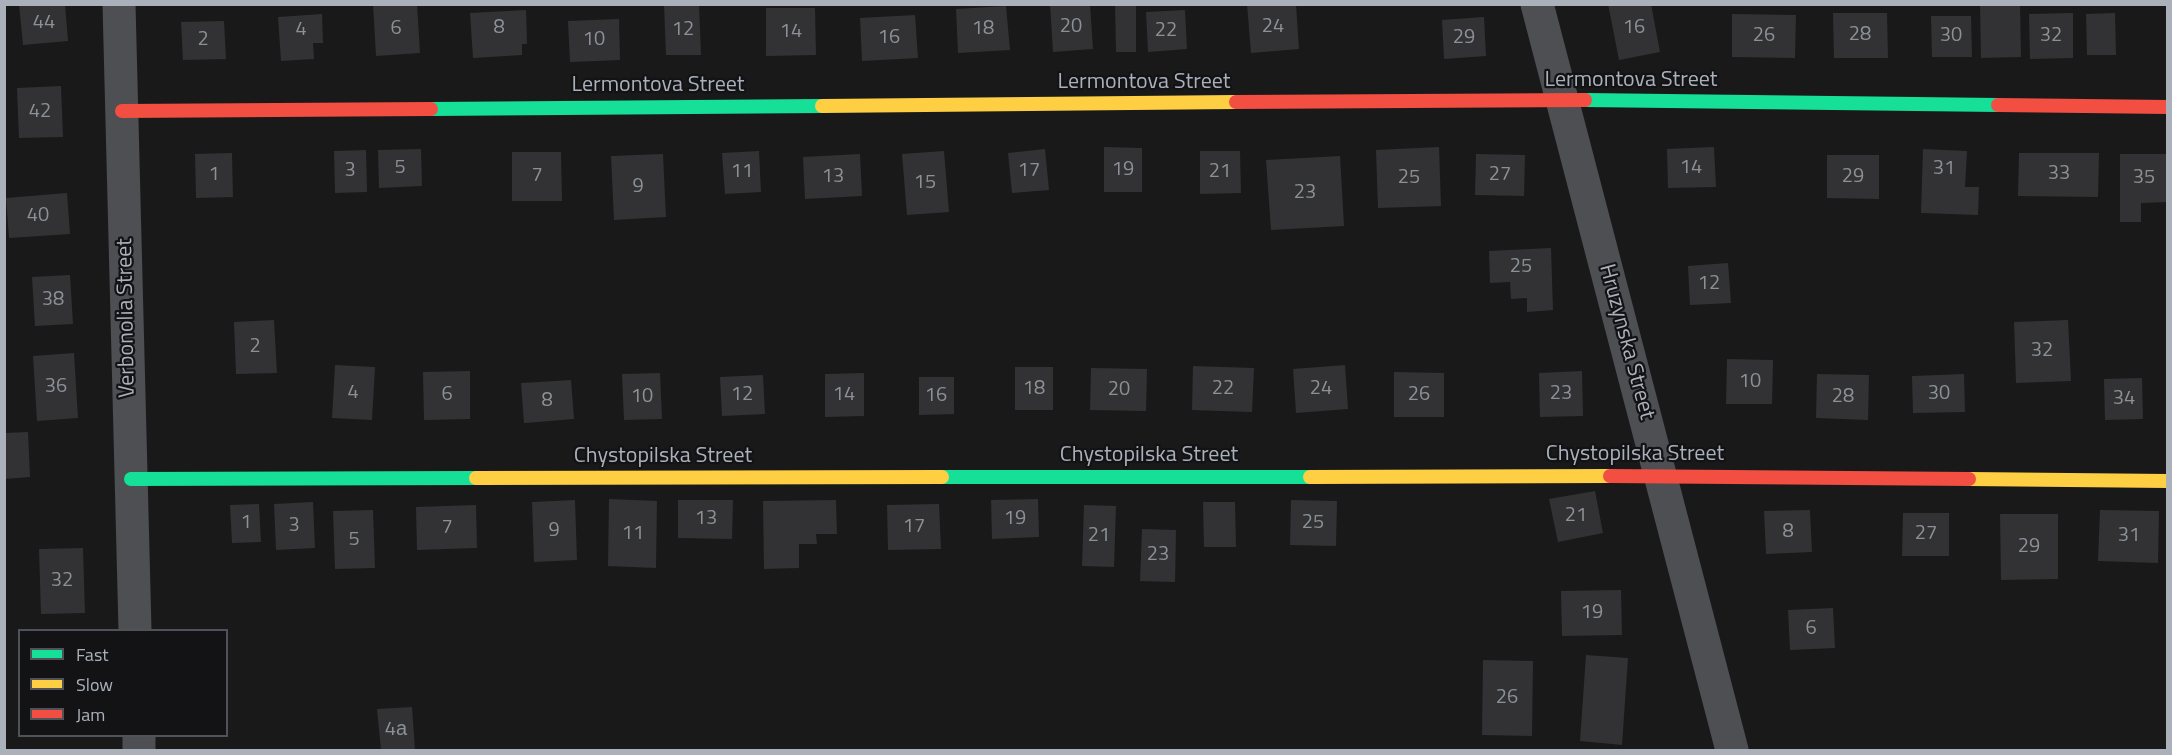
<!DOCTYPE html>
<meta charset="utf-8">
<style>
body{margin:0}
#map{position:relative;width:2172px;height:755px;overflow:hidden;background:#19191a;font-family:"Titillium Web",sans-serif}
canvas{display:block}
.frame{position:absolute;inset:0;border:6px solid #aab1ba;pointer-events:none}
.legend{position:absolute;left:18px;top:629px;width:210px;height:108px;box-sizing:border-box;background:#131316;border:2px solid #4f5258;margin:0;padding:8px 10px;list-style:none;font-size:18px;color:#aab1ba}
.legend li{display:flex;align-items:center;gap:12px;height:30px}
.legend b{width:30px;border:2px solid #4f5258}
</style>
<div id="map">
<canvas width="2172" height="755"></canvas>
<div class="frame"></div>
<ul class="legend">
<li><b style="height:8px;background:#16e098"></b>Fast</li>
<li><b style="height:8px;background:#ffcf43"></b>Slow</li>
<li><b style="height:8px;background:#f24e42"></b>Jam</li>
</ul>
</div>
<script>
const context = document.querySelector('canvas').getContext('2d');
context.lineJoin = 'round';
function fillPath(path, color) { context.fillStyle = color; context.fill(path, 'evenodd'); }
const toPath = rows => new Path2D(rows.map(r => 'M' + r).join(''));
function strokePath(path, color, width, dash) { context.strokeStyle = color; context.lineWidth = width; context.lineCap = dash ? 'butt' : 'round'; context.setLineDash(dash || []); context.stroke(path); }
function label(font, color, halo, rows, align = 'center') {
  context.font = font + ' "Titillium Web",sans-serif'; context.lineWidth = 4.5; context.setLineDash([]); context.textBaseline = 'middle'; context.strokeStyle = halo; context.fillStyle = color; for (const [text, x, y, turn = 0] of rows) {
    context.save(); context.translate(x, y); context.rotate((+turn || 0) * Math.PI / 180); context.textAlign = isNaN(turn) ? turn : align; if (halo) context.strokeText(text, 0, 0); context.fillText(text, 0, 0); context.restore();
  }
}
fillPath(toPath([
 [19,4,65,4,68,41,23,45],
 [373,4,417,4,420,53,376,56],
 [664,4,699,4,701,55,666,55],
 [1050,4,1090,4,1093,49,1053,52],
 [1115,4,1136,4,1136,52,1116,52],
 [1247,4,1296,4,1299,49,1251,53],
 [1608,4,1651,4,1660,52,1619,60],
 [1980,4,2020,4,2021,57,1981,58],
 [1006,6,1010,50,958,53,956,9],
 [766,8,815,8,816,55,766,56],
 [526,10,527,44,522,44,522,55,473,58,470,13],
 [1185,10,1187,49,1148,52,1146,12],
 [1833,13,1887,13,1888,58,1834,58],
 [2073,13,2073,58,2030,59,2029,14],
 [2115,13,2116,55,2087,55,2086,14],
 [322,14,323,43,313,43,314,59,281,61,278,17],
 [1732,14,1796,15,1795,58,1732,57],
 [915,15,918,58,862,61,860,18],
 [1931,16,1971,16,1972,57,1932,57],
 [1484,17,1486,56,1444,59,1442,20],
 [619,19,620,60,570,62,568,21],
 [224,21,226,59,183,60,181,22],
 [61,86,63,137,19,138,17,88],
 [1104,147,1142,148,1142,192,1104,192],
 [1439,147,1441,206,1378,208,1376,150],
 [1714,147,1716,187,1668,188,1667,149],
 [421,149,422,186,379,188,378,150],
 [1045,149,1049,190,1012,193,1008,153],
 [1923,149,1967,151,1965,187,1979,187,1978,215,1921,213],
 [366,150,367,192,335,193,334,151],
 [759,151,761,192,725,194,722,153],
 [944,151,949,212,907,215,902,154],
 [1200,151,1240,151,1241,193,1200,194],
 [512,152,561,152,562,201,512,201],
 [232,153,233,197,196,198,195,154],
 [2019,153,2099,153,2098,197,2018,196],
 [663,154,666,217,614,220,611,156],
 [860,154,862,196,805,199,803,157],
 [1476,154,1525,155,1524,196,1475,195],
 [2120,154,2168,154,2168,202,2141,203,2141,222,2120,222],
 [1827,155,1879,155,1879,199,1827,198],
 [1340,156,1344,226,1271,230,1266,160],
 [67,193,70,234,9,238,6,198],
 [1551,248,1553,310,1527,312,1527,298,1511,299,1510,282,1490,283,1489,251],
 [1728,263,1731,303,1690,305,1688,266],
 [70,275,73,324,35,326,32,277],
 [274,320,277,373,236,374,234,322],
 [2068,320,2071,381,2016,383,2014,322],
 [74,353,78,418,37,421,33,356],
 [1727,359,1773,360,1772,404,1726,404],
 [335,365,375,367,372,420,332,418],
 [1345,365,1348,409,1296,413,1293,369],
 [1193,366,1254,368,1252,412,1192,410],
 [1015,367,1053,367,1053,410,1015,410],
 [1091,368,1147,369,1146,411,1090,410],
 [470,371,470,419,424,420,423,372],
 [1582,371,1583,416,1540,417,1539,373],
 [1394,372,1444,373,1444,417,1394,417],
 [660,373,662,419,624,420,622,374],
 [864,373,864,416,825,417,825,374],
 [1817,374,1869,375,1868,420,1816,418],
 [1964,374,1965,412,1913,413,1912,376],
 [763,375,765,414,722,416,720,377],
 [919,377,954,377,954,414,919,415],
 [2142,378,2143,419,2105,420,2104,379],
 [571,380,574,419,524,423,521,383],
 [28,432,30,477,4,479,4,433],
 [1595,491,1603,533,1558,542,1549,499],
 [609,499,657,501,656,568,608,566],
 [1038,499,1039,537,992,539,991,500],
 [575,500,577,560,534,562,532,502],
 [678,500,733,500,732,539,678,538],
 [836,500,837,534,816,534,817,544,799,544,799,568,764,569,763,501],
 [1291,500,1337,501,1336,546,1290,545],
 [313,502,315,548,276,550,274,504],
 [1203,502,1235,502,1236,547,1204,547],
 [259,504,261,542,232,543,230,505],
 [939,504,941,549,888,550,887,505],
 [476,505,477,548,417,550,416,507],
 [1084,505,1116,506,1114,567,1082,566],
 [373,510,375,568,335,569,333,511],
 [1810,510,1812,552,1766,554,1764,511],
 [2100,510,2159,511,2158,563,2098,561],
 [1903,513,1949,513,1949,556,1902,556],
 [2000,514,2058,514,2058,579,2001,580],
 [1142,529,1176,530,1175,582,1140,581],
 [83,548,85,613,41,614,39,549],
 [1621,590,1622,635,1562,636,1561,591],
 [1833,608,1835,648,1790,650,1788,610],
 [1586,655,1628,658,1622,745,1580,741],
 [1483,660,1533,661,1532,736,1482,735],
 [412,707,415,750,381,750,377,709]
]), '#323234');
strokePath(toPath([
 [119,4,135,630],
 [1537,4,1732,750],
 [139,736,139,750]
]), '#4d4f53', 33);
strokePath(toPath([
 [1585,100,1998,105],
 [431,109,822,106],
 [942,477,1310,477],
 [131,479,476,478]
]), '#16e098', 14);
strokePath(toPath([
 [822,106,1236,102],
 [1310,477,1610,476],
 [476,478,942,477],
 [1969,479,2168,481]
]), '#ffcf43', 14);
strokePath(toPath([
 [1236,102,1585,100],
 [1998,105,2168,107],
 [122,111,431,109],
 [1610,476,1969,479]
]), '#f24e42', 14);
label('20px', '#8c9198', null, [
 ["44",44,23],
 ["20",1071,27],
 ["24",1273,27],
 ["8",499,28],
 ["16",1634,28],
 ["6",396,29],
 ["18",983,29],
 ["4",301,30],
 ["12",683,30],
 ["22",1166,31],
 ["14",791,32],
 ["28",1860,35],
 ["26",1764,36],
 ["30",1951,36],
 ["32",2051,36],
 ["16",889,38],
 ["29",1464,38],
 ["2",203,40],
 ["10",594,40],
 ["42",40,112],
 ["5",400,168],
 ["14",1691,168],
 ["31",1944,169],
 ["19",1123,170],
 ["3",350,171],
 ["17",1029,171],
 ["11",742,172],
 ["21",1220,172],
 ["33",2059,174],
 ["1",214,175],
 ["27",1500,175],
 ["7",537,176],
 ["13",833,177],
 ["29",1853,177],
 ["25",1409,178],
 ["35",2144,178],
 ["15",925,183],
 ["9",638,187],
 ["23",1305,193],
 ["40",38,216],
 ["25",1521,267],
 ["12",1709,284],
 ["38",53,300],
 ["2",255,347],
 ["32",2042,351],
 ["10",1750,382],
 ["36",56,387],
 ["18",1034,389],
 ["22",1223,389],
 ["24",1321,389],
 ["20",1119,390],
 ["4",353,393],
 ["23",1561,394],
 ["30",1939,394],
 ["6",447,395],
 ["12",742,395],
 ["14",844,395],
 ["26",1419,395],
 ["16",936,396],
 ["10",642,397],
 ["28",1843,397],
 ["34",2124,399],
 ["8",547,401],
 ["21",1576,516],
 ["13",706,519],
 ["19",1015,519],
 ["1",246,523],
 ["25",1313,523],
 ["3",294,526],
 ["17",914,527],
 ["7",447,528],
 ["9",554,531],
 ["8",1788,532],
 ["11",633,534],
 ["27",1926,534],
 ["21",1099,536],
 ["31",2129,536],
 ["5",354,540],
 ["29",2029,547],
 ["23",1158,555],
 ["32",62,581],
 ["19",1592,613],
 ["6",1811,629],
 ["26",1507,698],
 ["4а",396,730]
]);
label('22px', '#aab1ba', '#131316', [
 ["Lermontova Street",1631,81],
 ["Lermontova Street",1144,83],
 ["Lermontova Street",658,86],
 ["Verbonolia Street",127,318,-91],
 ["Hruzynska Street",1626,342,75],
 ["Chystopilska Street",1635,455],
 ["Chystopilska Street",1149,456],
 ["Chystopilska Street",663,457]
]);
</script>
